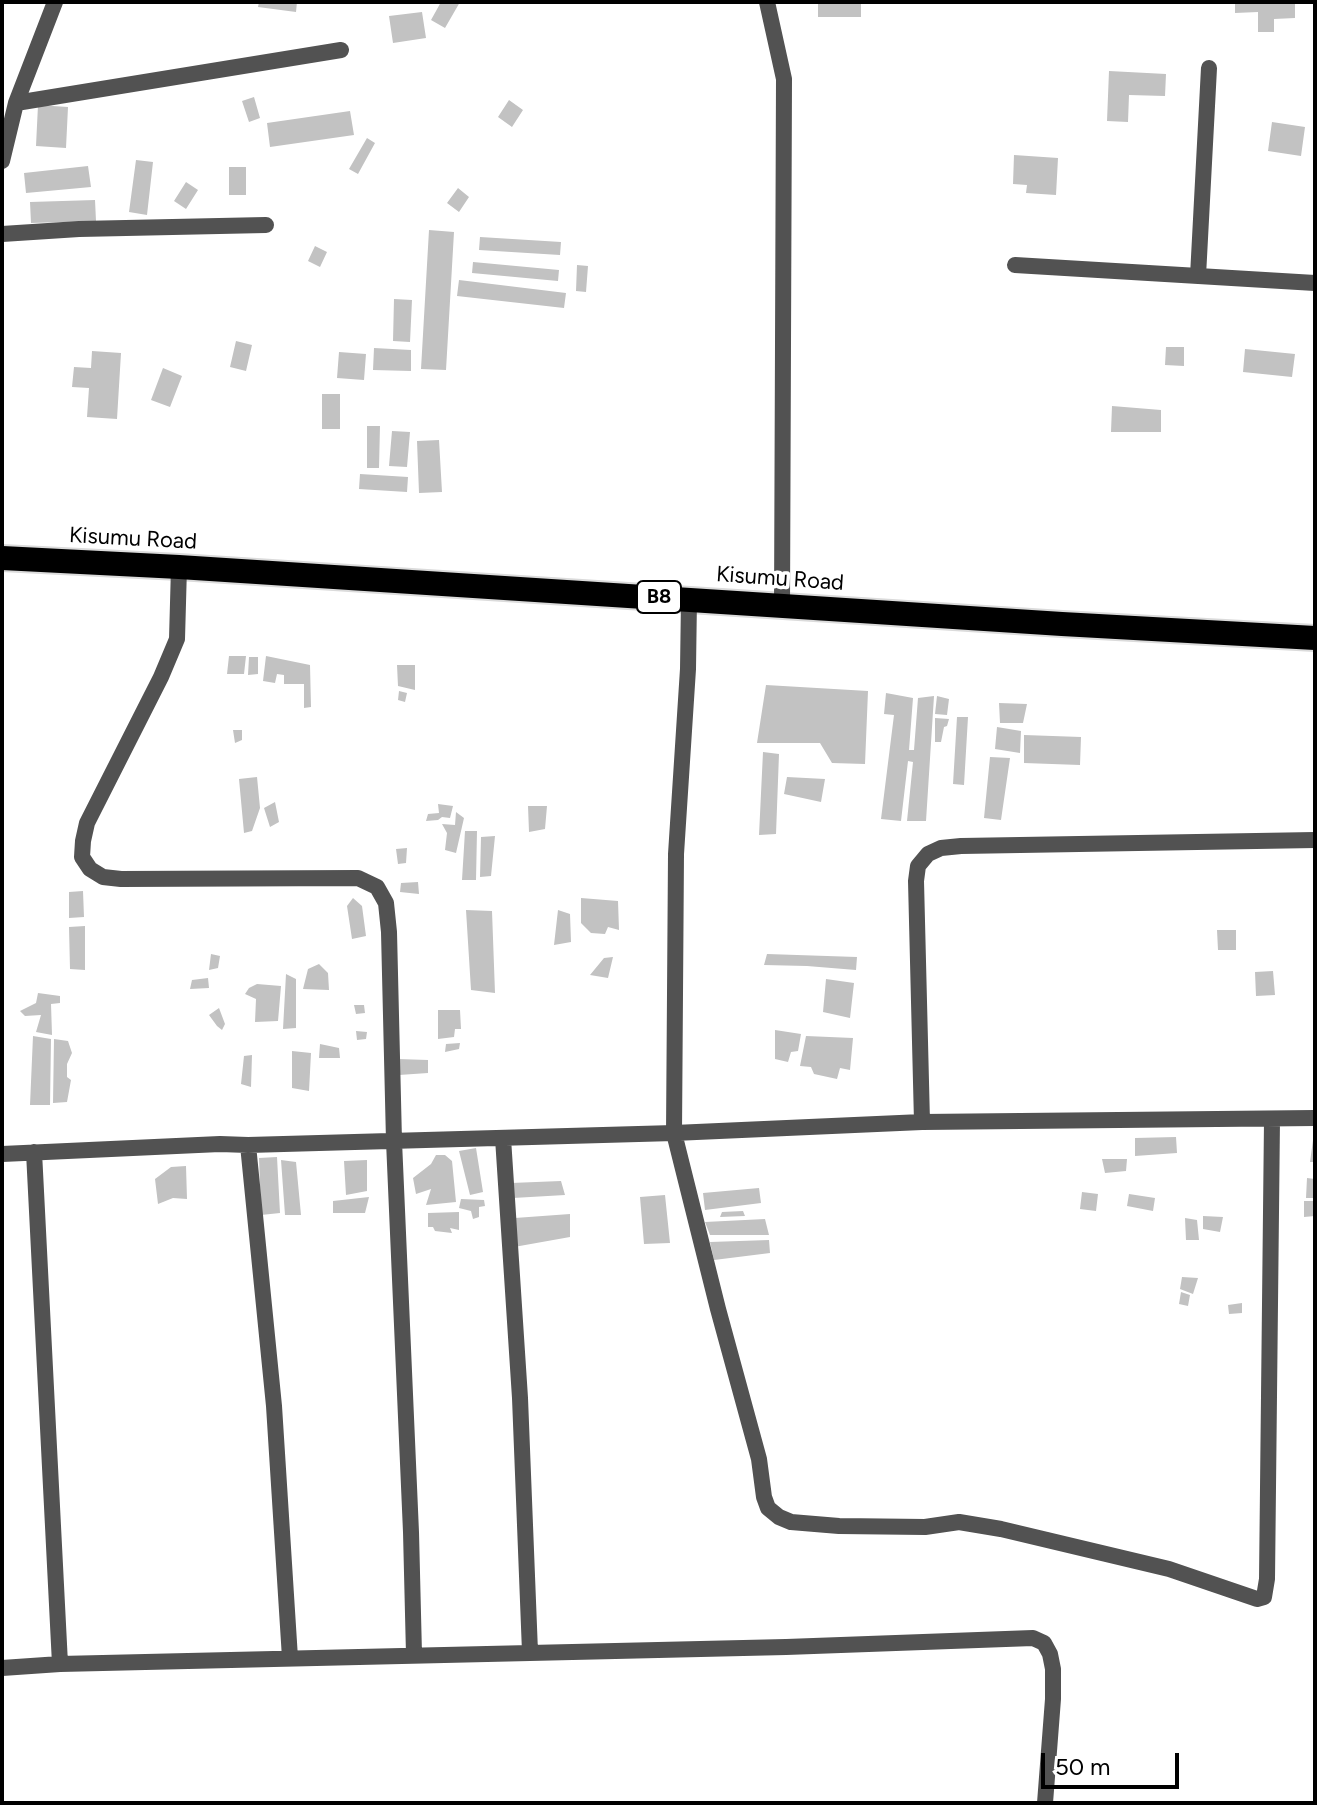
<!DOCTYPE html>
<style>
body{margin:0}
#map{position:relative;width:1317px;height:1805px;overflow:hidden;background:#fff;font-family:Figtree,sans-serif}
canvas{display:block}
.frame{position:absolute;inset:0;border:4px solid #000;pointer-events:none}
.scale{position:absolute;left:1041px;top:1753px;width:138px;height:36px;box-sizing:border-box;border:4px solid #000;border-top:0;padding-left:10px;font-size:24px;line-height:28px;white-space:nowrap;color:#000;-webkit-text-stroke:6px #fff;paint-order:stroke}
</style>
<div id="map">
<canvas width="1317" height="1805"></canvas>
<div class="frame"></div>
<div class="scale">50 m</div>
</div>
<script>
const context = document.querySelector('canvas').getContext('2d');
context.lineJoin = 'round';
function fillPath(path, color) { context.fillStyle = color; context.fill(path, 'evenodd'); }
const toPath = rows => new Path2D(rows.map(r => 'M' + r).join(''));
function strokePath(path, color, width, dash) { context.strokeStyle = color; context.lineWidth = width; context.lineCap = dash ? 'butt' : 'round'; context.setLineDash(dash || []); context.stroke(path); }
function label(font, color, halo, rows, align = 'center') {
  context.font = font + ' Figtree,sans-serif'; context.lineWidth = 7; context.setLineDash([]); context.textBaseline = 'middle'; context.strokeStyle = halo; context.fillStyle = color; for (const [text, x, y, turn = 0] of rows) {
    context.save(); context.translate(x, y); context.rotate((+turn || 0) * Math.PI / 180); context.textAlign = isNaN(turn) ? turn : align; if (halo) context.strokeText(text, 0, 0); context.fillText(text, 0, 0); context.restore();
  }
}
fillPath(toPath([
 [259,2,297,2,296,12,258,7],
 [441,2,460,2,445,28,431,20],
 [818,2,861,2,861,17,818,17],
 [1235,2,1295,2,1295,18,1274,19,1274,32,1258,32,1258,12,1235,13],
 [422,12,426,38,393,43,389,16],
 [1109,71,1166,74,1165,96,1129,95,1128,122,1107,121],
 [254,97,260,118,249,122,242,101],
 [509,100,523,110,512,127,498,117],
 [38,105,68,107,66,148,36,146],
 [350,111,354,135,270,147,267,123],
 [1272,122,1305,127,1301,156,1268,151],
 [367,138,375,143,358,174,349,169],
 [1014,155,1058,158,1056,195,1026,193,1027,185,1013,184],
 [136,160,153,162,147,215,129,212],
 [88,166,91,187,26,193,24,173],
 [229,167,246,167,246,195,229,195],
 [186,182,198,190,186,209,174,201],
 [458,188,469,197,459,212,447,203],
 [95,200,96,221,31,223,30,202],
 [429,230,454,232,446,370,421,369],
 [480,237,561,242,560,255,479,250],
 [315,246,327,252,320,267,308,261],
 [473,262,559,270,558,281,472,273],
 [577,265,588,266,586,292,576,291],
 [459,280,566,293,564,308,457,296],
 [394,299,412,300,410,342,393,341],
 [236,341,252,345,246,371,230,367],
 [1166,347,1184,347,1184,366,1165,365],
 [374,348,411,350,411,371,373,370],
 [1245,349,1295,354,1292,377,1243,372],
 [92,351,121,353,117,419,87,417,89,388,72,387,74,367,91,368],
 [339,352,366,354,364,380,337,378],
 [163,368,182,376,170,407,151,400],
 [322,394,340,394,340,429,322,429],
 [1112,406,1161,410,1161,432,1111,432],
 [367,426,380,426,379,468,367,468],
 [392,431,410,432,407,467,389,466],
 [439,440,442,492,419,493,417,441],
 [360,474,408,477,407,492,359,489],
 [229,656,246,656,244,674,227,674],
 [266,656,310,665,311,707,304,708,304,684,284,684,284,675,277,674,275,683,263,681],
 [249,657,258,657,258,674,248,675],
 [397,665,415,665,415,690,398,686],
 [766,685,868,691,865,764,832,763,820,743,757,743],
 [399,691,407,693,405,702,398,700],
 [886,693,913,698,909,750,914,750,918,698,934,696,926,821,907,821,913,762,908,761,901,821,881,819,894,715,884,714],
 [937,696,949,699,947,715,935,714],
 [999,703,1027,704,1023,723,1000,723],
 [957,717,968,717,964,785,953,784],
 [935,718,949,719,947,726,944,727,941,742,935,742],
 [997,727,1021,731,1020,753,995,749],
 [233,730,242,730,242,740,235,743],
 [1024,735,1081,737,1080,765,1024,763],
 [763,752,779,754,776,834,759,835],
 [990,757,1010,758,1001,820,984,818],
 [257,777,260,808,252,831,244,833,239,779],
 [787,777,825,779,821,802,784,794],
 [275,802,279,822,270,827,264,808],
 [438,804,453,806,450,818,442,817,438,820,426,821,428,814,439,813],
 [528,806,547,806,545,829,529,832],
 [456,812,464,818,456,853,445,850,447,833,442,824,455,825],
 [465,831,477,831,476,880,462,880],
 [495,836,491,876,480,877,481,837],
 [407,848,406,863,398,864,396,849],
 [418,882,419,894,400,892,401,883],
 [83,891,84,917,69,918,69,892],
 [353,898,362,906,366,936,352,939,347,906],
 [581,898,618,901,619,930,608,927,605,934,591,933,581,923],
 [466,910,492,911,495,993,471,990],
 [558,910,570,914,571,942,554,945],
 [85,926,85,970,70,969,69,927],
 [1217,930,1236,930,1236,950,1218,950],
 [211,954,220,956,218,968,209,970],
 [767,954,857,957,856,970,807,966,764,965],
 [613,957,608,978,590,975,604,958],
 [319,964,328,973,329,990,303,989,308,969],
 [1273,971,1275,995,1256,996,1255,972],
 [286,974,296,979,296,1028,283,1029],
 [208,978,209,988,190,989,192,980],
 [826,979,854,983,850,1018,823,1012],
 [257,984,281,986,278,1021,255,1022,256,999,245,994,249,988],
 [38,993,60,996,60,1003,51,1004,52,1035,36,1032,41,1015,25,1016,20,1011,36,1003],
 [354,1005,364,1005,365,1013,356,1014],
 [219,1008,225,1024,222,1030,217,1026,209,1015],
 [438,1010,460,1010,461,1029,455,1029,454,1037,438,1039],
 [775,1030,801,1034,798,1051,791,1052,788,1062,775,1059],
 [356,1031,367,1032,366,1039,357,1040],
 [33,1036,51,1039,50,1105,30,1105],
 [806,1036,853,1038,850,1070,840,1068,837,1079,814,1074,811,1067,800,1066],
 [54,1039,68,1041,72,1053,67,1064,67,1077,71,1080,67,1102,53,1103],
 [460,1043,459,1049,445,1052,446,1044],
 [320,1044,339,1048,340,1058,319,1058],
 [292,1051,311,1053,309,1091,292,1088],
 [252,1055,251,1087,241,1084,244,1056],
 [397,1059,428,1060,428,1073,399,1075],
 [1176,1137,1177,1153,1135,1156,1135,1138],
 [1313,1140,1315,1140,1315,1162,1310,1162],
 [476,1148,483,1192,470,1195,459,1151],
 [436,1155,445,1155,452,1161,456,1202,426,1205,431,1189,416,1194,413,1178,431,1164],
 [277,1157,280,1213,261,1215,259,1158],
 [1102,1159,1127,1159,1126,1171,1105,1173],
 [281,1160,296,1162,301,1215,285,1215],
 [367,1160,367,1191,346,1195,344,1161],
 [186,1166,187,1199,173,1198,158,1204,155,1179,171,1167],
 [1307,1178,1315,1179,1315,1198,1306,1198],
 [561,1181,565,1195,513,1198,511,1183],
 [759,1188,761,1203,705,1210,703,1193],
 [1082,1192,1098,1194,1096,1211,1080,1209],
 [1129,1194,1155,1198,1153,1211,1127,1206],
 [665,1195,670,1243,644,1244,640,1197],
 [369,1197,365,1213,333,1213,333,1201],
 [461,1199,484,1200,485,1206,479,1207,479,1217,473,1219,471,1211,459,1208],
 [1304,1201,1315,1201,1315,1216,1304,1217],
 [743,1211,745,1216,720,1217,722,1212],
 [459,1212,459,1230,450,1228,452,1233,435,1231,433,1227,428,1227,428,1213],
 [570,1214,570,1237,514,1247,515,1218],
 [1203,1216,1223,1217,1220,1232,1203,1229],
 [1185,1218,1197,1220,1199,1240,1186,1240],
 [765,1219,769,1235,710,1235,705,1222],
 [769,1240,770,1253,714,1260,710,1242],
 [1182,1277,1198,1278,1193,1294,1180,1289],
 [1181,1292,1190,1295,1188,1306,1179,1304],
 [1242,1303,1242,1313,1229,1314,1228,1305]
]), '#c2c2c2');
const highway = toPath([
 [2,558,179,567,1062,624,1315,638]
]);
strokePath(highway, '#dbdbdb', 28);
strokePath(toPath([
 [767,2,784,79,782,606],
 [16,103,341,50],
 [2,161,16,103,55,2],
 [2,234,79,229,266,225],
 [1015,265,1315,283],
 [1198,276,1209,68],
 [179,567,177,639,161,677,87,823,83,841,82,857,90,869,103,877,121,879,358,878,377,887,386,903,389,932,394,1141,411,1532,414,1654],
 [689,599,688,669,676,854,674,1133,718,1309,759,1459,764,1497,768,1508,779,1517,791,1522,839,1526,925,1527,959,1522,1001,1529,1169,1569,1257,1599,1264,1597,1267,1579,1272,1120],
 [922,1122,916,881,918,866,928,854,941,848,961,846,1315,840],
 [503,1138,520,1398,530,1652],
 [248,1145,274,1406,290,1658],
 [34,1152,60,1664],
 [2,1154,220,1144,248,1145,674,1133,922,1122,1315,1118],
 [2,1668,60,1664,786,1647,1033,1638,1044,1643,1050,1654,1053,1669,1053,1699,1045,1803]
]), '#525252', 16);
strokePath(highway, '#000', 24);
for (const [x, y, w] of [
 [659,597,44]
]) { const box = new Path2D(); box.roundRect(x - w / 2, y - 16, w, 32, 6); context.fillStyle = '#fff'; context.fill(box); strokePath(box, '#000', 2); }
label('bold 20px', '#000', null, [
 ["B8",659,597]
]);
label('22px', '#000', '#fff', [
 ["Kisumu Road",133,539,3],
 ["Kisumu Road",780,579,4]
]);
</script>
